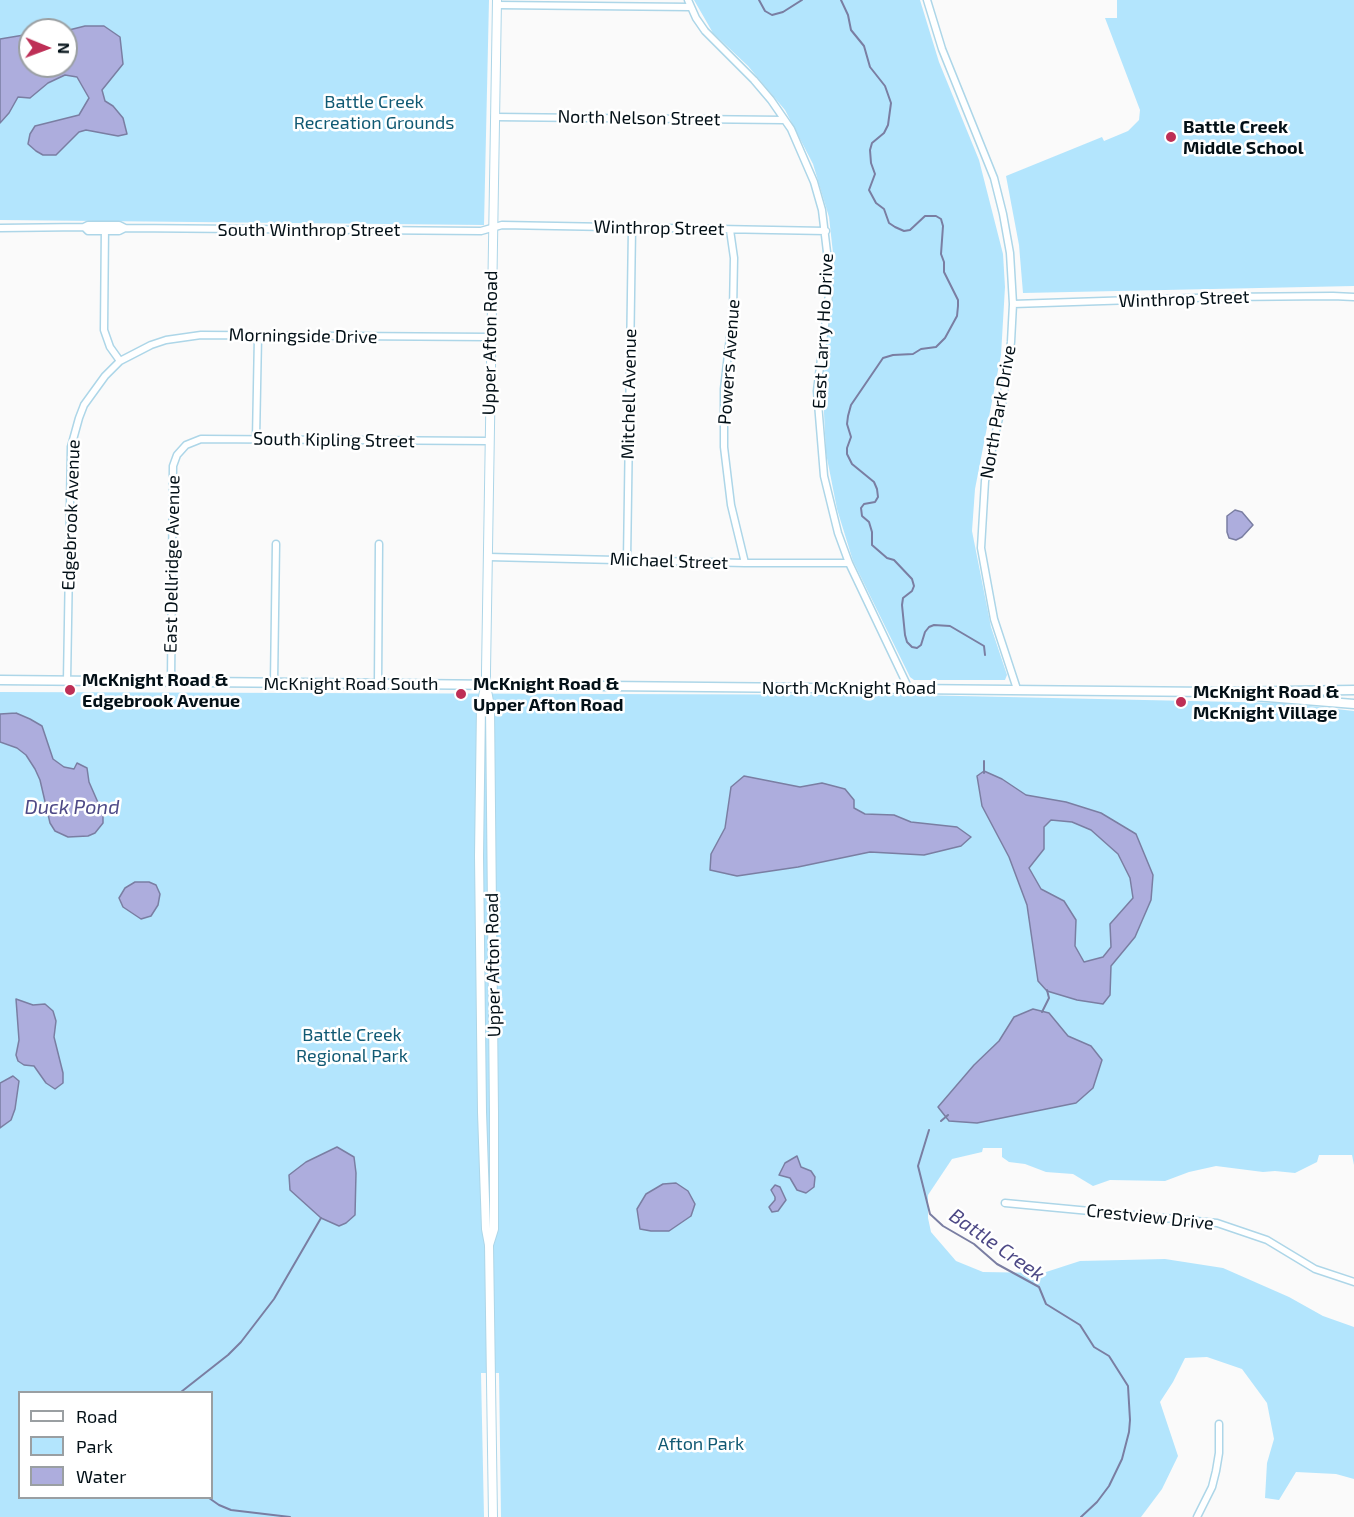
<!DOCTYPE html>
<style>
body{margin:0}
#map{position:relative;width:1354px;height:1517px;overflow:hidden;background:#fafafa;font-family:"Exo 2",sans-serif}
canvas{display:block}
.legend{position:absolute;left:18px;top:1391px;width:195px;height:108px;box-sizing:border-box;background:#fff;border:2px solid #9a9fa2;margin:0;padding:8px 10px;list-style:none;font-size:18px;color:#031017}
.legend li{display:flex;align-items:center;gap:12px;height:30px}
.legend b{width:30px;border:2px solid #9a9fa2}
.north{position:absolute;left:18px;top:18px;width:60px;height:60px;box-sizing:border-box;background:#fff;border:2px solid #9a9fa2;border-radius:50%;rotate:91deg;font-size:16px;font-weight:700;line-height:24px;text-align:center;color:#031017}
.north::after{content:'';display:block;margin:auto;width:21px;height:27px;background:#be2f56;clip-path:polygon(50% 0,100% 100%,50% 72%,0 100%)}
</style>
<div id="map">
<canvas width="1354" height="1517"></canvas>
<ul class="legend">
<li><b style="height:8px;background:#fff"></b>Road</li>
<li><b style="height:16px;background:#b3e5fd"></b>Park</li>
<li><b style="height:16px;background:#adaddd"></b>Water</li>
</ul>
<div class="north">N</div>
</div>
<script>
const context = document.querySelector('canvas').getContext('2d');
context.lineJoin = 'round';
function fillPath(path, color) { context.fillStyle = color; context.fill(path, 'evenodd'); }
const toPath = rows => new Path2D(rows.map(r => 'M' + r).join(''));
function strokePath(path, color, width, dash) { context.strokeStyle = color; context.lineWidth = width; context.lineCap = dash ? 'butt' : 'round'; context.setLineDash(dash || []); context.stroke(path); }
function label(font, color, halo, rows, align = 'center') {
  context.font = font + ' "Exo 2",sans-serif'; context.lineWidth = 5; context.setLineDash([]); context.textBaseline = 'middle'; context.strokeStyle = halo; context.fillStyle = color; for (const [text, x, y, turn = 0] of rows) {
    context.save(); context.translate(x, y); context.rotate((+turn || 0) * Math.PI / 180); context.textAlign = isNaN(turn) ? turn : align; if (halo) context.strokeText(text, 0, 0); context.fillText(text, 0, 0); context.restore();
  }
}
fillPath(toPath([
 [0,0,489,0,484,225,0,220],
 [30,30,66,30,66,66,30,66],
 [694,0,920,0,939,62,979,160,1003,254,1005,287,1001,355,975,489,972,531,991,627,1007,675,1005,680,914,680,910,677,853,561,837,509,826,453,824,413,824,373,832,304,834,262,829,217,813,164,785,110,748,66,713,33],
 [1117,0,1354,0,1354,286,1023,293,1019,245,1006,176,1102,137,1104,141,1128,131,1139,120,1140,110,1105,18,1117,18],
 [0,692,914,695,1283,703,1354,711,1354,1165,1352,1155,1319,1155,1317,1162,1295,1173,1275,1171,1263,1172,1216,1166,1189,1172,1165,1181,1110,1180,1093,1186,1073,1174,1046,1172,1025,1164,1009,1162,1002,1157,1002,1148,983,1148,982,1152,952,1159,928,1195,928,1218,931,1232,956,1261,983,1272,1043,1273,1080,1261,1165,1259,1223,1268,1289,1297,1323,1316,1354,1327,1354,1479,1336,1474,1296,1472,1279,1500,1265,1498,1267,1463,1274,1439,1267,1403,1242,1369,1207,1357,1185,1358,1173,1382,1160,1402,1178,1456,1162,1489,1141,1517,501,1517,499,1373,481,1373,484,1517,0,1517],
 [20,1392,212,1392,212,1498,20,1498]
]), '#b3e5fd');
const water = toPath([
 [85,26,104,26,120,37,123,64,102,90,105,101,113,106,123,118,127,134,118,136,86,130,79,132,56,155,43,155,36,151,28,144,30,134,35,126,79,115,89,98,77,77,65,75,48,83,30,98,18,97,9,113,0,123,0,39,30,34,30,66,66,66,66,35,69,30,85,26],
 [1235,510,1242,512,1253,525,1242,537,1236,540,1229,538,1227,532,1227,516,1235,510],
 [16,713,30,719,42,726,53,759,64,767,74,769,77,763,87,768,89,782,103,814,103,823,95,833,88,836,68,837,55,831,50,823,40,780,35,769,26,755,17,748,0,742,0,714,16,713],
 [984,771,1002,779,1026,795,1066,802,1101,813,1136,834,1153,875,1151,900,1135,937,1111,966,1110,995,1103,1004,1077,1000,1047,991,1038,981,1027,905,1009,857,982,806,977,776,984,771],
 [1051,820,1072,822,1091,830,1118,854,1130,878,1133,898,1110,924,1111,947,1103,957,1084,962,1075,946,1076,920,1064,901,1041,889,1029,868,1044,849,1044,827,1051,820],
 [744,776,800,787,822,783,845,789,854,800,854,808,865,814,894,815,911,822,957,827,971,837,961,846,924,855,870,852,798,867,737,876,710,870,711,854,725,828,731,787,744,776],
 [135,882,149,882,156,885,160,894,158,905,151,916,141,919,123,907,119,898,125,888,135,882],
 [16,999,33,1005,45,1004,53,1011,56,1021,54,1037,63,1073,63,1083,55,1089,46,1083,34,1066,24,1065,18,1061,16,1055,19,1040,16,999],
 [1033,1009,1049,1013,1068,1036,1091,1046,1102,1060,1093,1088,1076,1103,977,1123,949,1121,938,1107,974,1065,999,1041,1014,1017,1033,1009],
 [13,1076,19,1081,15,1109,11,1120,0,1128,0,1083,13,1076],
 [337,1147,354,1157,356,1173,355,1215,346,1223,339,1226,321,1218,290,1190,289,1175,306,1162,337,1147],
 [797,1156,801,1167,811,1171,815,1177,814,1187,806,1193,797,1190,790,1178,779,1175,785,1163,797,1156],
 [676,1183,688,1191,695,1204,691,1216,669,1231,651,1231,640,1229,637,1209,646,1194,663,1184,676,1183],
 [775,1185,780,1187,786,1200,778,1211,772,1212,769,1207,775,1200,775,1197,771,1190,775,1185]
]);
fillPath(water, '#adaddd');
strokePath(water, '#7a7ea2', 1.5);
strokePath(toPath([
 [759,0,765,11,772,15,783,12,802,0],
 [841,0,848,15,851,30,864,46,870,67,885,86,891,103,888,125,884,133,872,143,870,150,871,163,875,174,869,190,876,203,884,209,889,223,895,227,904,231,910,230,925,216,936,216,941,219,943,226,941,254,944,262,944,272,958,300,958,306,957,316,945,338,936,347,921,349,913,354,893,355,883,358,851,405,848,416,847,424,851,437,847,448,847,454,852,464,874,482,877,489,878,497,875,502,864,504,861,508,862,516,869,522,872,532,872,545,887,558,894,560,912,579,914,586,912,591,903,598,902,605,905,635,907,642,912,647,917,648,921,645,925,632,929,627,934,625,950,626,984,646,985,655],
 [984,761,984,773],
 [1042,1012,1049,998,1047,990],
 [941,1121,948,1115],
 [929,1130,918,1166,930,1214,943,1226,974,1244,997,1264,1039,1287,1046,1304,1080,1325,1094,1347,1109,1356,1128,1386,1130,1420,1129,1432,1122,1459,1109,1486,1097,1502,1081,1517],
 [181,1392,228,1355,241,1342,274,1299,321,1218],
 [209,1498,219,1505,231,1510,290,1517]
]), '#7a7ea2', 2);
const minor = toPath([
 [688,0,696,18,705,31,754,80,771,100,791,129,814,182,822,210,829,269,829,294,817,391,824,476,838,533,849,563,909,689],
 [927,0,942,49,994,178,1003,214,1010,253,1013,304,1011,342,1003,400,985,481,981,548,994,619,1017,689],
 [497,5,690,7],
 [495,117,784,120],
 [105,225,104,330,110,347,120,361],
 [84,227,88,231,119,231,125,228],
 [0,228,84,227,88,225,119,225,125,228,481,231,502,225,826,231],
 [730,230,734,258,733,311,724,389,724,447,731,505,745,563],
 [1013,304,1224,297,1333,296,1354,297],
 [256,439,258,336],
 [488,557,745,563,849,563],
 [627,560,632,228],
 [67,681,71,447,79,418,84,405,105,376,120,361,151,345,166,340,201,335,490,337],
 [171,682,173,466,177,455,186,445,201,439,488,441],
 [274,683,276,544],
 [378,684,379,544],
 [1005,1203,1217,1223,1267,1240,1315,1269,1354,1282],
 [1197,1517,1212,1487,1216,1471,1219,1453,1219,1424]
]);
const tertiary = toPath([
 [485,687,481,706,479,856,482,1112,486,1229,489,1245,493,1517],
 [489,1245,494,1229,494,1113,490,707,486,685,486,671,497,0]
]);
const secondary = toPath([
 [0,680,1212,692,1354,690],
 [1255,696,1354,704]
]);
strokePath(minor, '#add6e8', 9);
strokePath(tertiary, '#add6e8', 10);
strokePath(secondary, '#add6e8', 11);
strokePath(minor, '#fff', 6);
strokePath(tertiary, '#fff', 8);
strokePath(secondary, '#fff', 8);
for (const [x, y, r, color] of [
 [1171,137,6,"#be2f56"],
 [70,690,6,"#be2f56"],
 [461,694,6,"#be2f56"],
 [1181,702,6,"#be2f56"]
]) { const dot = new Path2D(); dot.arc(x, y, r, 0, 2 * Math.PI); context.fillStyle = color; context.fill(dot); strokePath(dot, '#fff', 2); }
label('18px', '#105973', '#fff', [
 ["Battle Creek",374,102],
 ["Recreation Grounds",374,123],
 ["Battle Creek",352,1035],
 ["Regional Park",352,1056],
 ["Afton Park",701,1444]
]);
label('18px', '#031017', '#fff', [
 ["North Nelson Street",639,118,1],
 ["Winthrop Street",659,228,1],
 ["South Winthrop Street",309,230],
 ["Winthrop Street",1184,299,-2],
 ["East Larry Ho Drive",823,331,-87],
 ["Morningside Drive",303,336,1],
 ["Upper Afton Road",490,343,-89],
 ["Powers Avenue",729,362,-86],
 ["Mitchell Avenue",629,394,-89],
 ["North Park Drive",998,412,-80],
 ["South Kipling Street",334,440,1],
 ["Edgebrook Avenue",71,515,-88],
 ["Michael Street",669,561,2],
 ["East Dellridge Avenue",172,564,-89],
 ["McKnight Road South",351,684],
 ["North McKnight Road",849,688],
 ["Upper Afton Road",493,965,-91],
 ["Crestview Drive",1150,1217,6]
]);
label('bold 18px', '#031017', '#fff', [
 ["Battle Creek",1183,127],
 ["Middle School",1183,148],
 ["McKnight Road &",82,680],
 ["Edgebrook Avenue",82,701],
 ["McKnight Road &",473,684],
 ["Upper Afton Road",473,705],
 ["McKnight Road &",1193,692],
 ["McKnight Village",1193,713]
], 'left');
label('italic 20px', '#4d4986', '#fff', [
 ["Duck Pond",72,807],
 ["Battle Creek",997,1245,35]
]);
</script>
